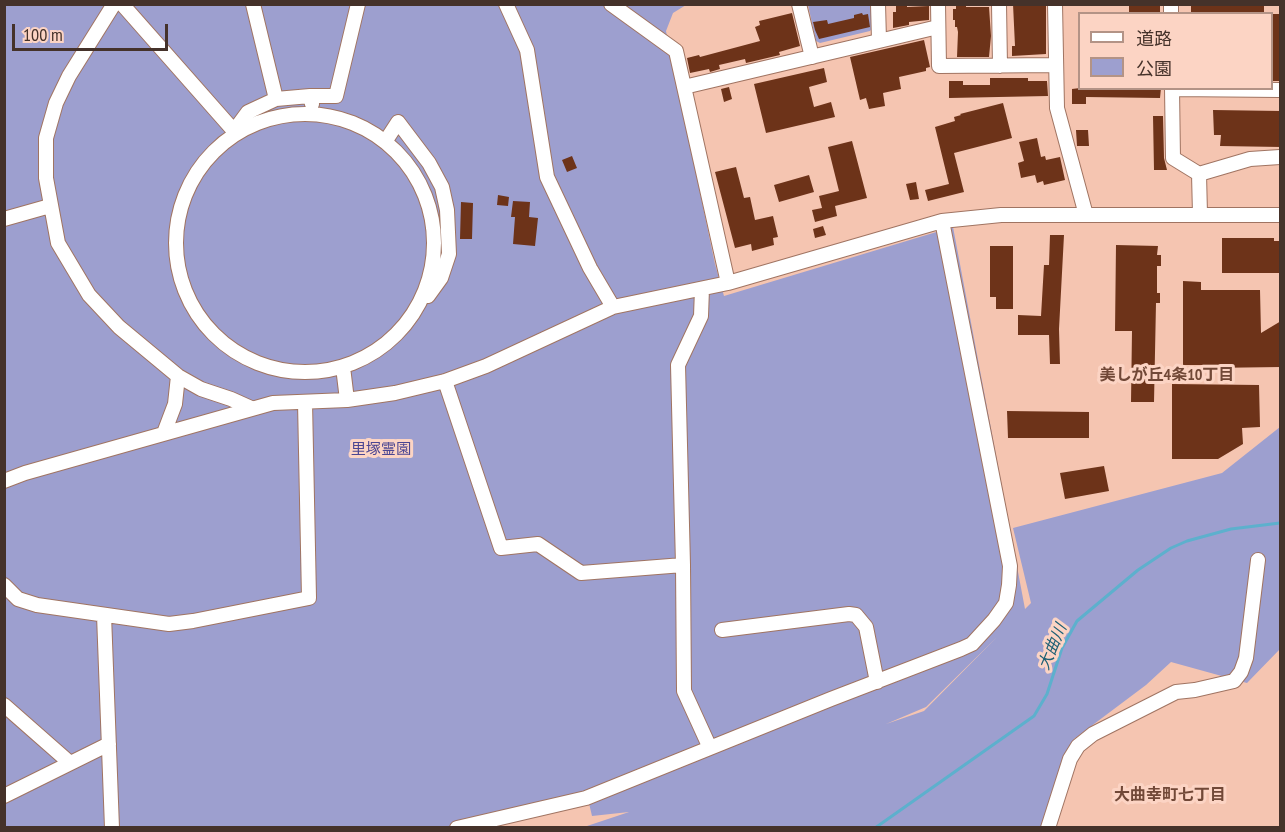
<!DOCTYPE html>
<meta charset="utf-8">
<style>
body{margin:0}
#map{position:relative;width:1285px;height:832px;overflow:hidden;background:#f5c5b1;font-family:"PT Sans Narrow","Noto Sans JP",sans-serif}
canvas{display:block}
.frame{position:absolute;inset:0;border:6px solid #45322a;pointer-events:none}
.legend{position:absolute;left:1078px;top:12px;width:195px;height:78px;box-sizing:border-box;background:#fcd4c4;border:2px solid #b39386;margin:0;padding:8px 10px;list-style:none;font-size:18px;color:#45322a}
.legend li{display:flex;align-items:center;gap:12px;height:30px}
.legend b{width:30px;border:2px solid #b39386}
.scale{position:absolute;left:12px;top:24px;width:156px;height:27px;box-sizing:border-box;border:3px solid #45322a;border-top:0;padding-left:8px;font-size:18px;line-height:21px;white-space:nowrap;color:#45322a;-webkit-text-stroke:4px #fcd4c4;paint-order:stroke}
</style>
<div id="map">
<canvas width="1285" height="832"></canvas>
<div class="frame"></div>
<ul class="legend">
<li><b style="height:8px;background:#fff"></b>道路</li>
<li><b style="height:16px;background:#9d9fcf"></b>公園</li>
</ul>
<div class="scale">100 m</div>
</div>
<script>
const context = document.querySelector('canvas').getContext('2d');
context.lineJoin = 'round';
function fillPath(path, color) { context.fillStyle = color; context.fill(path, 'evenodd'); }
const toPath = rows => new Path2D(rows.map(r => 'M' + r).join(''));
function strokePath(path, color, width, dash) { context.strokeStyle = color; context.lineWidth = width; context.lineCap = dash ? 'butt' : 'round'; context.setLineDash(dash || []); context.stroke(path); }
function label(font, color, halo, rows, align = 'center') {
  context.font = font + ' "PT Sans Narrow","Noto Sans JP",sans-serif'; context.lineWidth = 6; context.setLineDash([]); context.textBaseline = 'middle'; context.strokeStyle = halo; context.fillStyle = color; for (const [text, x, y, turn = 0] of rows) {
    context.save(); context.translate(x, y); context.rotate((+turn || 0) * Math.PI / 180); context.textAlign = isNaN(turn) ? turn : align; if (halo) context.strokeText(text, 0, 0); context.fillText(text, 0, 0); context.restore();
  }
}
fillPath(toPath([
 [5,5,686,5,673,13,666,31,715,264,724,296,953,227,1025,609,1031,603,1013,528,1222,473,1280,427,1280,649,1247,683,1171,662,1146,685,1074,739,1042,827,584,827,629,812,592,816,588,799,471,827,5,828],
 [997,637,924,711,886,724,926,707],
 [808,5,874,5,874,26,870,31,820,43,816,41]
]), '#9d9fcf');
strokePath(toPath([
 [875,828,1034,716,1047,694,1062,648,1077,621,1138,570,1171,548,1187,541,1231,529,1280,523]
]), '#5db0cd', 3);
fillPath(toPath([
 [896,4,907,4,907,7,929,6,929,20,909,22,909,25,893,28,893,12,896,12],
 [956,4,966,4,966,7,989,7,991,36,989,57,957,57,958,32,957,27,955,27,955,20,953,20,953,9,956,9],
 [1013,4,1046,4,1046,54,1012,56,1012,46,1015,46],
 [1129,4,1160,4,1160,14,1129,14],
 [1191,4,1264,4,1264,14,1191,14],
 [792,13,800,46,779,52,780,55,746,63,745,59,719,65,720,69,710,72,709,69,690,73,687,58,699,55,700,57,760,41,755,27,760,25,759,21],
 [862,13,863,15,868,14,870,27,819,39,815,30,813,22,827,20,828,24,854,18,854,15],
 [1272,14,1281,14,1281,81,1272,81],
 [924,40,930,67,926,68,926,71,899,77,901,89,883,93,885,106,869,109,866,98,860,100,850,57],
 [824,68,827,82,809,87,814,107,831,102,835,117,766,133,754,84],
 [990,78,1028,78,1028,81,1047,81,1048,96,949,98,949,81,963,81,963,85,990,85],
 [729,87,732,99,724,102,721,89],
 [1080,88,1161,88,1160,98,1086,97,1086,104,1072,104,1072,89],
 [1003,103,1012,138,954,153,964,192,928,201,925,190,949,184,935,127,955,121,954,117,961,115,960,114],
 [1213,110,1281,111,1281,147,1220,146,1221,135,1214,135],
 [1153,116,1163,116,1164,158,1167,170,1154,170],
 [1076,130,1088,130,1089,146,1077,146],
 [1037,138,1041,157,1045,156,1046,160,1060,157,1065,180,1044,185,1043,181,1037,183,1035,175,1021,178,1018,163,1024,161,1019,142],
 [852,141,867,198,835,206,837,216,815,222,812,210,822,208,819,196,839,191,828,147],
 [572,156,577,168,567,172,562,160],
 [736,167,744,198,750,197,755,220,773,216,778,237,773,238,774,245,752,251,751,244,735,248,715,172],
 [809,175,814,192,779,202,774,185],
 [916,182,919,199,910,200,906,184],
 [498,195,509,197,508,206,497,205],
 [513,201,530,202,529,217,538,218,535,246,513,244,515,217,511,217],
 [461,202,473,203,472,239,460,239],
 [823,226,826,235,815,238,813,229],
 [1050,235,1064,235,1059,329,1060,364,1050,364,1049,335,1018,335,1018,315,1041,316,1044,265,1049,265],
 [1222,238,1274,238,1274,241,1281,241,1281,273,1222,273],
 [1116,245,1158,246,1157,255,1161,255,1161,266,1157,266,1157,293,1160,293,1160,303,1156,303,1154,402,1131,402,1132,331,1115,331],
 [990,246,1013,246,1013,309,996,309,996,297,990,297],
 [1183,281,1201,282,1201,290,1260,290,1261,333,1281,321,1281,367,1208,368,1208,365,1183,365],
 [1172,384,1259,385,1260,427,1242,428,1243,444,1218,459,1172,459],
 [1007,411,1089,412,1089,438,1008,438],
 [1104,466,1109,491,1065,499,1060,473]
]), '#6d3319');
const minor = toPath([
 [114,4,69,76,56,103,46,138,46,178,58,243,89,295,119,327,178,376,201,389,231,399,251,408],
 [122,4,234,131,248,112,276,99,310,96],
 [253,4,276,99],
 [506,4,527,50,547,177,590,268,613,307],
 [611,4,676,51,728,283],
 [799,4,812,57],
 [878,4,879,40],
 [938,4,939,66,1056,65],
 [999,4,1000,66],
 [1055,4,1057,108,1086,215],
 [1171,4,1171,14],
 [684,87,938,27],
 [1172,88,1173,158,1199,174,1200,214],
 [1172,89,1280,90],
 [312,104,310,96,336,96,358,4],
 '176 243a129 129 0 1 1 258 0a129 129 0 1 1-258 0Z',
 [385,142,398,122,429,163,442,187,447,210,449,254,441,278,428,296],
 [1199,174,1250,159,1280,157],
 [4,219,50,206],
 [343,367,347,400],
 [445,381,501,548,538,544,581,573,683,565,678,365,701,316,702,289],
 [164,433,175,404,178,376],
 [4,481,25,473,273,403,347,400,395,393,445,381,486,366,613,307,728,283,942,221,1001,215,1280,215],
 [683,565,684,691,710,748],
 [4,585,18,599,37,605,169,624,193,621,309,598,305,402],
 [104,615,112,828],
 [722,630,849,614,856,615,866,627,877,682],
 [4,705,70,763],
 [4,796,109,744],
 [457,828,586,798,831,699,961,649,972,644,994,620,1006,603,1009,585,1010,566,942,221],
 [1048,828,1070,759,1078,746,1093,734,1176,692,1195,690,1234,681,1241,672,1246,658,1258,560]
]);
strokePath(minor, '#a07462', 16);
strokePath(minor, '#fff', 14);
label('15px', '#4b4692', '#fcd4c4', [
 ["里塚霊園",381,450]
]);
label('bold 16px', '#714837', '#fcd4c4', [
 ["美しが丘4条10丁目",1167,375],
 ["大曲幸町七丁目",1170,795]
]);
label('italic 16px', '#1e6075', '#fcd4c4', [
 ["大曲川",1053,647,-67]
]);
</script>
